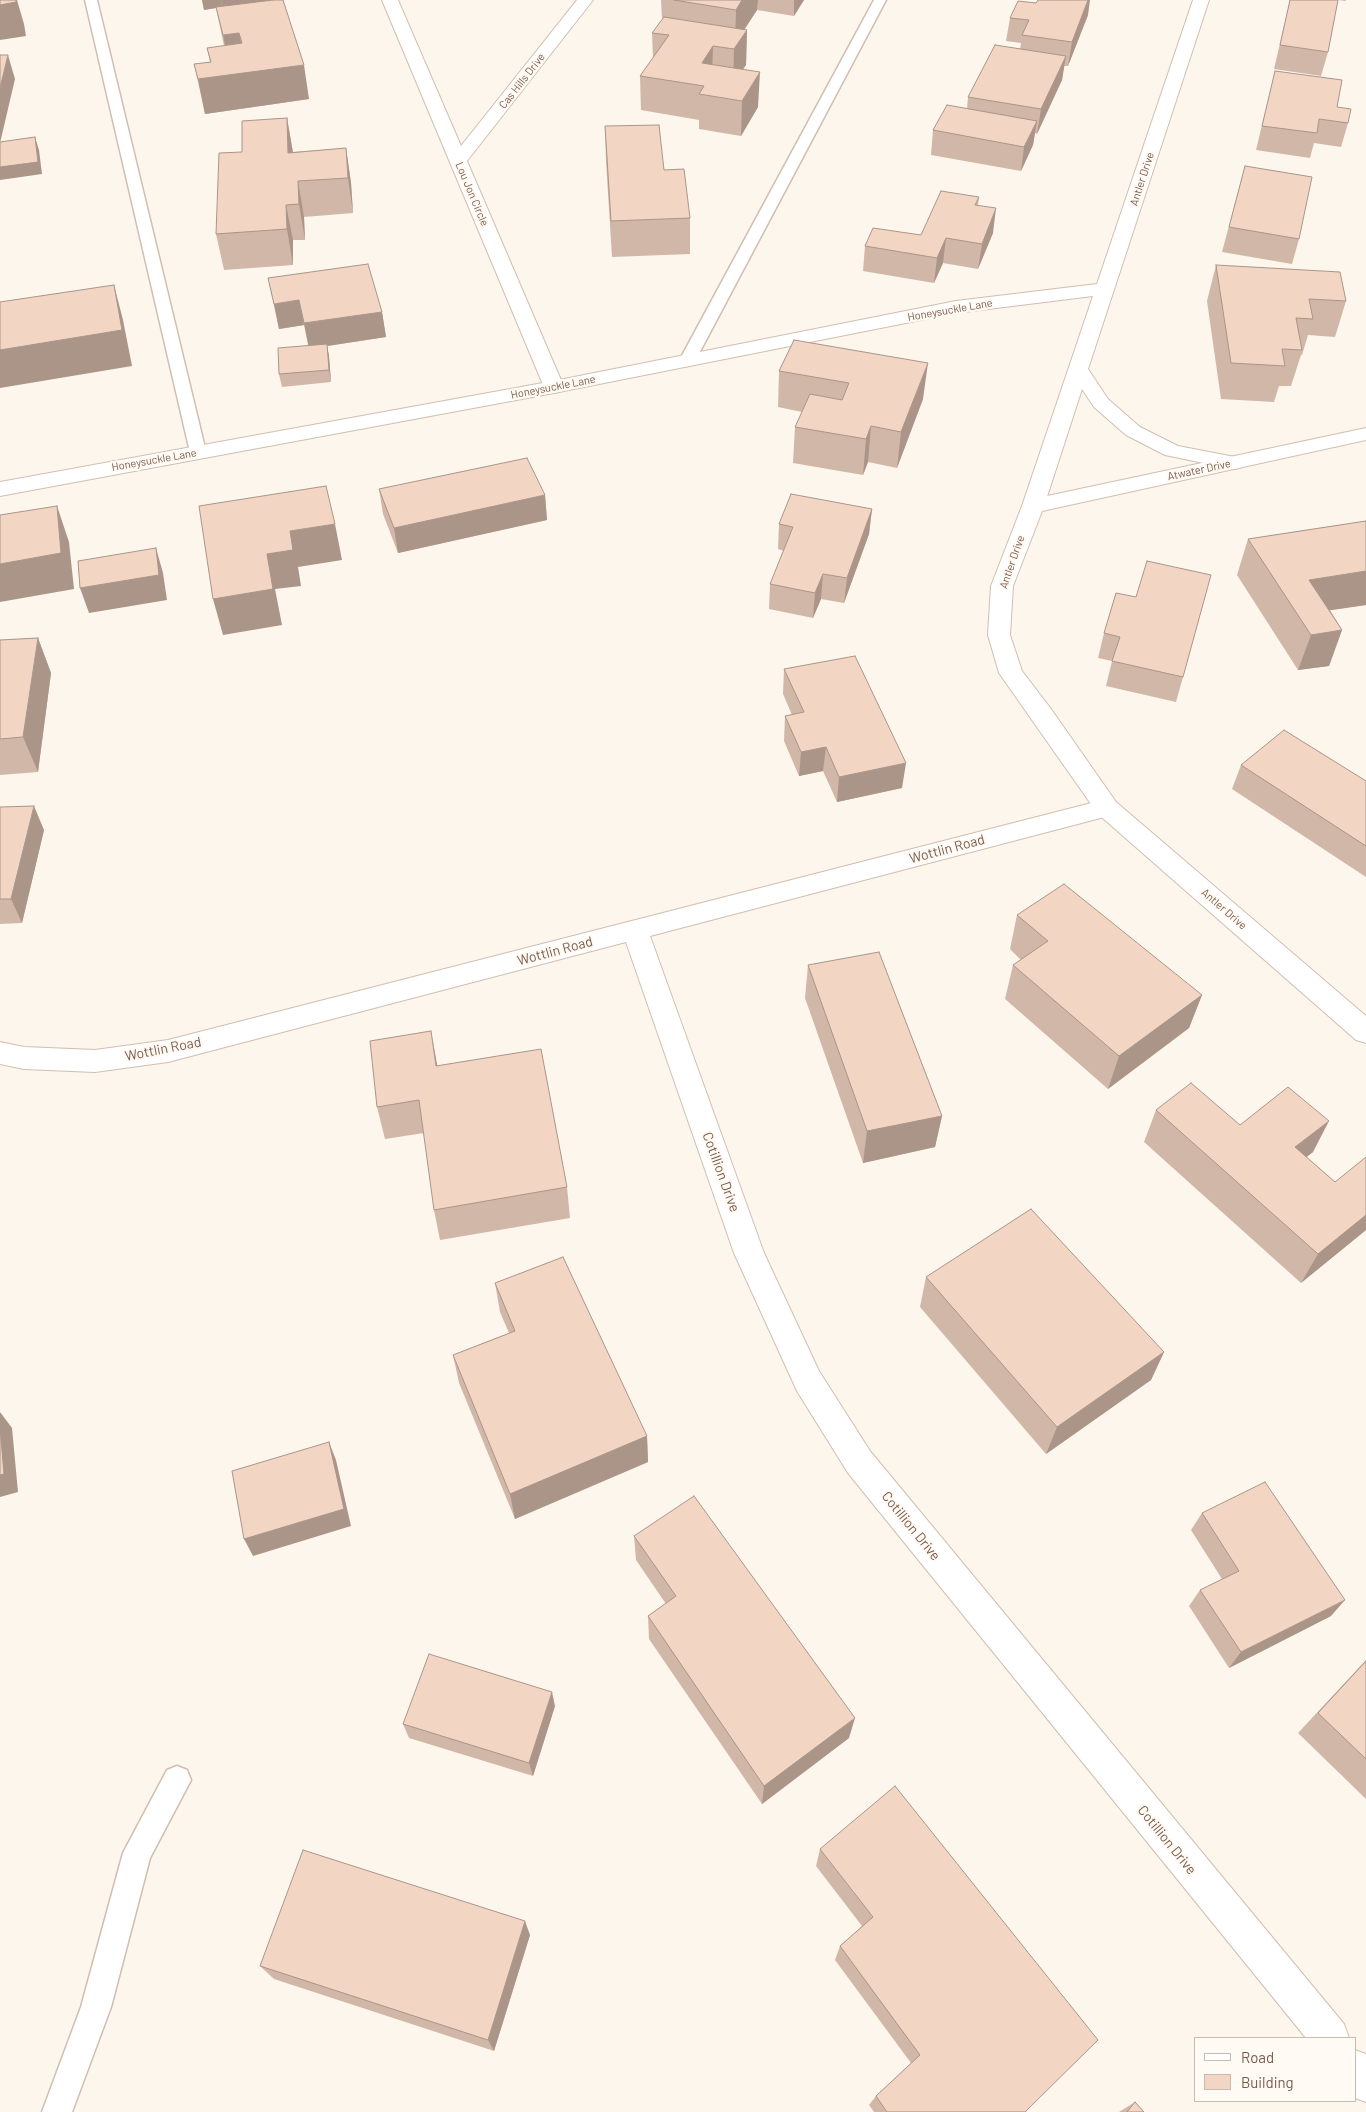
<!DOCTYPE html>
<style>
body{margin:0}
#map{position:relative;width:1366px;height:2112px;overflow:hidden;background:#fdf6ec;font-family:Barlow,sans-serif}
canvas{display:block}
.legend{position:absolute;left:1194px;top:2037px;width:162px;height:65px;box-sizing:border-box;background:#fffaf3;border:1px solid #cabbb1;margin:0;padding:6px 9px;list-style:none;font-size:15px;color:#7a5c4d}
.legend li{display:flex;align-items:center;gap:10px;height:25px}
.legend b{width:25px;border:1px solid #cabbb1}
</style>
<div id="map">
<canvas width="1366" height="2112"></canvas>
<ul class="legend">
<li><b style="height:6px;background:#fff"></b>Road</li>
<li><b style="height:14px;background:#f3d5c3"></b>Building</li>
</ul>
</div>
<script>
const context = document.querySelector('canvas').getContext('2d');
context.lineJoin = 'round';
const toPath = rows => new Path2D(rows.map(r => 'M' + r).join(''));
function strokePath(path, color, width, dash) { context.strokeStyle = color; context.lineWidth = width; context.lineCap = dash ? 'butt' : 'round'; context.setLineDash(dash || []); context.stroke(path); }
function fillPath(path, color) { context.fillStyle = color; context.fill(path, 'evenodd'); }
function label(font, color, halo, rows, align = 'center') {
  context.font = font + ' Barlow,sans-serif'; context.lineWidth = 4.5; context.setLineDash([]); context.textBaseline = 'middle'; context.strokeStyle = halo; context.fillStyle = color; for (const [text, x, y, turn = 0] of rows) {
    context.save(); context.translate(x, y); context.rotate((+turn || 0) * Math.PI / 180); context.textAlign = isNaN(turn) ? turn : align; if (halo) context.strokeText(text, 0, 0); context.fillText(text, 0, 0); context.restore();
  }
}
const service = toPath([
 [85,0,97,0,206,452,204,455,192,455,190,452,85,0],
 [874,0,886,0,695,361,692,364,682,364,679,361,874,0],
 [177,1766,187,1770,191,1780,150,1858,111,2007,72,2112,42,2112,81,2007,123,1853,167,1770,177,1766]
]);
const minor = toPath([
 [382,0,398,0,461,146,577,0,593,0,467,161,564,387,561,391,554,393,547,391,544,387,382,0],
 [1366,428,1366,440,1033,513,1025,511,1022,506,1025,501,1033,499,1366,428],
 [1107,799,1116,802,1119,808,1116,814,650,936,764,1253,819,1371,870,1451,1344,2024,1349,2038,1306,2038,848,1473,797,1391,734,1253,626,942,168,1062,95,1072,24,1069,0,1064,0,1042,24,1047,95,1050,168,1040,1107,799],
 [1355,2050,1366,2054,1366,2102,1355,2098,1355,2050]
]);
const tertiary = toPath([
 [1193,0,1209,0,1088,369,1108,399,1140,427,1178,446,1240,458,1243,463,1240,468,1233,469,1165,455,1126,435,1094,407,1082,389,1044,506,1013,586,1010,635,1022,671,1051,709,1116,802,1366,1016,1366,1043,1356,1040,1098,814,999,673,988,635,991,586,1022,506,1093,296,956,313,554,393,0,496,0,482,554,381,956,301,1097,284,1193,0]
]);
strokePath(service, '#d1beb0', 3);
strokePath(minor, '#d1beb0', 2);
strokePath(tertiary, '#d1beb0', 2);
fillPath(service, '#fff');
fillPath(minor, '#fff');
fillPath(tertiary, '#fff');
fillPath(toPath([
 [202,0,283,0,309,99,205,114,194,64,210,62,207,48,224,46,216,8,204,10],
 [661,0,804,0,794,16,757,10,744,30,747,30,746,65,743,69,758,107,741,136,699,129,699,120,641,110,640,76,653,58,652,33,662,20],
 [1290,0,1346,0,1346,1,1338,0,1328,52,1321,76,1274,69],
 [1036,3,1088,15,1068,66,1064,66,1062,80,1037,134,1035,133,1033,145,1021,171,931,155,933,130,967,109,968,97,1020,49,1021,43,1006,41,1010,18],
 [1275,71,1337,107,1348,123,1341,147,1314,143,1310,158,1256,150],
 [287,118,293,152,346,148,351,183,353,213,304,217,305,240,293,240,293,265,224,270,216,234,242,152],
 [605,126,664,170,690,218,690,254,612,257,606,161],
 [1245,166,1299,239,1292,264,1222,252],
 [979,197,978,206,993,233,978,269,943,263,934,283,863,271,865,246,921,235],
 [1216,265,1346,301,1335,337,1308,335,1302,355,1301,355,1291,386,1279,386,1274,402,1221,399,1207,301],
 [268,278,382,312,386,337,327,346,329,356,331,382,282,387,279,374,308,345,304,325,279,329],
 [794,340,923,399,897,468,868,462,863,475,793,463,795,427,802,412,778,407,779,371],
 [379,489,545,495,547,520,398,553,383,514],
 [872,509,869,534,844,603,821,599,813,618,769,609,770,584,784,551,778,549,779,524],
 [1366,521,1366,605,1330,610,1342,630,1329,666,1298,670,1237,575,1248,539],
 [1116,593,1183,677,1176,702,1106,686,1112,661,1098,658,1104,633],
 [38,638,51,673,38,772,0,775,0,640],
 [784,669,902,788,837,802,823,771,799,776,784,741,785,716,792,715,783,694],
 [1241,765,1366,781,1366,877,1232,789],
 [0,807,44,830,22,923,0,924],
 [1017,915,1202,995,1189,1028,1108,1089,1005,999,1013,965,1021,960,1010,949],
 [808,965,942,1116,935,1147,863,1163,805,998],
 [437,1066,567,1187,570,1218,440,1240,434,1210,424,1133,385,1139,377,1107],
 [1156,1110,1240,1125,1313,1152,1306,1157,1335,1182,1366,1230,1301,1283,1144,1142],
 [926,1277,1164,1352,1151,1380,1046,1454,920,1307],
 [495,1283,647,1436,648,1462,515,1519,459,1383,453,1355,509,1333,500,1312],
 [1202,1513,1331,1616,1229,1668,1189,1606,1200,1590,1222,1579,1191,1530],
 [634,1536,849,1738,762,1804,649,1639,648,1616,666,1604,636,1560],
 [1366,1660,1366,1799,1298,1733],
 [555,1706,533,1776,409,1738,403,1724],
 [820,1849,1025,2112,874,2112,869,2105,876,2096,911,2063,835,1960,840,1946,862,1926,816,1866],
 [530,1935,494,2051,274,1979,260,1966],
 [1135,2102,1144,2112,1119,2112]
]), '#d1b7a8');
fillPath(toPath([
 [16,0,17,0,24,24,26,36,0,40,0,5],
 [202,0,221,0,222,7,204,10],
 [221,0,273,0,224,14],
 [742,0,758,0,757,10,735,44,736,10],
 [794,0,804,0,794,16],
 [1088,0,1090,0,1088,15,1068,66,1072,42],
 [747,30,746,65,733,83,734,49],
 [239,33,246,67,304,65,309,99,205,114,198,79,229,66,223,35],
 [713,46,712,80,702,63],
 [8,55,15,79,0,143,0,88],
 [1066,56,1062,80,1037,134,1041,109],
 [760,72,758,107,741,136,742,101],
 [287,118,293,153,288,153],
 [1037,121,1033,145,1021,171,1024,147],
 [35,137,39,150,42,174,0,180,0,167],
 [346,148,351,183,353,213,348,178],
 [298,181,304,217,305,240,299,204],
 [286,205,293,240,293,265,287,229],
 [996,208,993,233,978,269,982,244],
 [946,238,943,263,934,283,937,258],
 [114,285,123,320,132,366,0,388,0,350],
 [299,300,304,325,279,329,274,304],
 [382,312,386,337,327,346,329,356,331,382,329,370,309,348,304,323],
 [928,363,923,399,897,468,901,432],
 [871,426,868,462,863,475,866,439],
 [545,495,547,520,398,553,394,528],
 [57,506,69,542,74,589,0,602,0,564],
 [872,509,869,534,844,603,847,578],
 [335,524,342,560,298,567,301,586,275,589,282,625,223,635,213,599,267,554,290,531],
 [156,548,163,573,167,600,89,613,80,588],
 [1366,571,1366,605,1298,615,1309,580],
 [823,574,821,599,813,618,815,593],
 [1342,630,1329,666,1298,670,1311,635],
 [38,638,51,673,38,772,23,737],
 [826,747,823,771,799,776,801,752],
 [906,763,902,788,837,802,839,777],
 [34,806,44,830,22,923,11,899],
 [1202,995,1189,1028,1108,1089,1119,1056],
 [431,1031,437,1064,442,1098,436,1066],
 [942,1116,935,1147,863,1163,867,1131],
 [1329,1121,1313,1152,1279,1179,1295,1147],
 [1366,1215,1366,1230,1301,1283,1318,1254],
 [1164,1352,1151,1380,1046,1454,1057,1427],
 [0,1412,12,1428,18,1492,0,1497],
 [647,1436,648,1462,515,1519,510,1494],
 [329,1442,336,1460,351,1526,253,1556,244,1539],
 [1345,1600,1331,1616,1229,1668,1241,1652],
 [552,1692,555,1706,533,1776,529,1763],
 [855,1718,849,1738,762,1804,764,1786],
 [525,1921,530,1935,494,2051,488,2040]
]), '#aa9588');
const building = toPath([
 [0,0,16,0,16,2,0,5,0,0],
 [273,0,283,0,304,65,198,79,194,64,211,62,207,48,242,43,239,33,223,35,216,7,273,0],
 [674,0,742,0,736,10,674,0],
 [1038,0,1088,0,1072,42,1022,35,1029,20,1010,18,1018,1,1036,3,1038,0],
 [1290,0,1338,0,1328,52,1280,45,1290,0],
 [664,17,747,30,734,49,713,46,702,63,760,72,742,101,699,94,704,86,640,76,669,35,652,33,664,17],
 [995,45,1066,56,1041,109,968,97,995,45],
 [0,55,8,55,0,88,0,55],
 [1275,71,1342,80,1337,107,1351,109,1348,123,1319,119,1317,133,1262,126,1275,71],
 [947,105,1037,121,1024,147,933,130,947,105],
 [287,118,288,153,346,148,348,178,298,181,299,204,286,205,287,229,216,234,219,153,242,152,242,121,287,118],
 [659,125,664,170,684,169,690,218,611,221,605,126,659,125],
 [35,137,38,162,0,167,0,142,35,137],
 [1245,166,1312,177,1299,239,1229,227,1245,166],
 [941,191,979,197,975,205,996,208,982,244,946,238,937,258,865,246,873,228,921,235,941,191],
 [368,264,382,312,304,323,299,300,274,304,268,278,368,264],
 [1216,265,1340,272,1346,301,1309,299,1313,319,1296,318,1302,350,1282,349,1285,366,1231,363,1216,265],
 [114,285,122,330,0,350,0,302,114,285],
 [794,340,928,363,901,432,871,426,866,439,795,427,810,394,842,400,849,383,779,371,794,340],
 [327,344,329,370,279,374,278,348,327,344],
 [527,458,545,495,394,528,379,489,527,458],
 [326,486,335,524,290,531,293,550,267,554,273,589,213,599,199,506,326,486],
 [791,494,872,509,847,578,823,574,815,593,770,584,793,527,779,524,791,494],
 [57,506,61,553,0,564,0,515,57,506],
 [1366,521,1366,571,1309,580,1342,630,1311,635,1248,539,1366,521],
 [156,548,159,575,80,588,78,561,156,548],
 [1147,561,1211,575,1183,677,1112,661,1120,637,1104,633,1116,593,1136,597,1147,561],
 [38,638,23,737,0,739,0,640,38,638],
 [855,656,906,763,839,777,826,747,801,752,785,716,804,712,784,669,855,656],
 [1284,730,1366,781,1366,846,1241,765,1284,730],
 [34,806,11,899,0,899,0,807,34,806],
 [1064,884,1202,995,1119,1056,1013,965,1048,941,1017,915,1064,884],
 [879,952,942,1116,867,1131,808,965,879,952],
 [431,1031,436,1066,541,1049,567,1187,434,1210,419,1100,377,1107,370,1041,431,1031],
 [1191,1083,1240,1125,1288,1087,1329,1121,1295,1147,1335,1182,1366,1157,1366,1215,1318,1254,1156,1110,1191,1083],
 [1031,1209,1164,1352,1057,1427,926,1277,1031,1209],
 [563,1257,647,1436,510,1494,453,1355,515,1331,495,1283,563,1257],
 [0,1428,4,1474,0,1475,0,1428],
 [329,1442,344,1509,244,1539,232,1471,329,1442],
 [1265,1482,1345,1600,1241,1652,1200,1590,1239,1571,1202,1513,1265,1482],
 [694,1496,855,1718,764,1786,648,1616,676,1596,634,1536,694,1496],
 [429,1654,552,1692,529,1763,403,1724,429,1654],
 [1366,1661,1366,1759,1318,1713,1366,1661],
 [895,1786,1098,2040,1025,2112,887,2112,876,2096,920,2055,840,1946,873,1917,820,1849,895,1786],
 [303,1850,525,1921,488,2040,260,1966,303,1850],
 [1135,2102,1144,2112,1127,2112,1135,2102]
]);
fillPath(building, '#f3d5c3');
strokePath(building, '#aa9588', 1);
label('11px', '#7a5c4d', '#fffaf3', [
 ["Cas Hills Drive",522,81,-52],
 ["Antler Drive",1142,179,-72],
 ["Lou Jon Circle",472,194,67],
 ["Honeysuckle Lane",950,310,-10],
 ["Honeysuckle Lane",553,387,-11],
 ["Honeysuckle Lane",154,460,-10],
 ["Atwater Drive",1199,470,-12],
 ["Antler Drive",1012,562,-71],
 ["Antler Drive",1224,909,41]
]);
label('14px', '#7a5c4d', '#fffaf3', [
 ["Wottlin Road",947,849,-15],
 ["Wottlin Road",555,951,-15],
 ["Wottlin Road",163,1049,-11],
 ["Cotillion Drive",721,1172,70],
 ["Cotillion Drive",911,1526,51],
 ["Cotillion Drive",1167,1840,51]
]);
</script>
